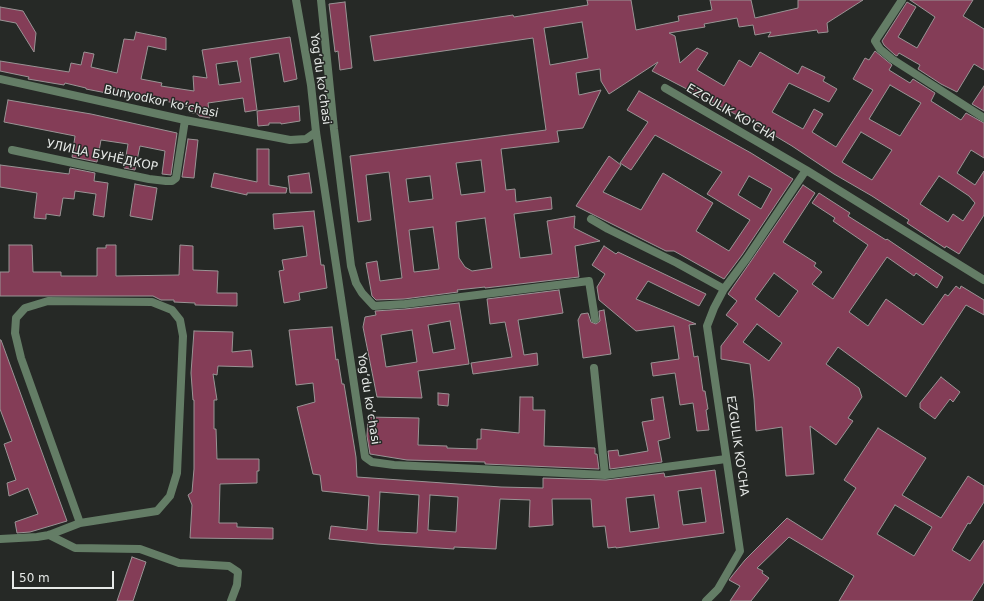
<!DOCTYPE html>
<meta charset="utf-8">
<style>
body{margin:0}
#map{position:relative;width:984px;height:601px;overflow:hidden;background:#262926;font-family:"DejaVu Sans",sans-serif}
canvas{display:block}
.scale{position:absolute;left:12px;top:571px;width:102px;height:18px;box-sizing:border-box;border:2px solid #e6e9e7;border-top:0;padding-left:5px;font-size:12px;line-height:14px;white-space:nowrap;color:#e6e9e7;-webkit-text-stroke:3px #262926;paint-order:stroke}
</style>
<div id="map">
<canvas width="984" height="601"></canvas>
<div class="scale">50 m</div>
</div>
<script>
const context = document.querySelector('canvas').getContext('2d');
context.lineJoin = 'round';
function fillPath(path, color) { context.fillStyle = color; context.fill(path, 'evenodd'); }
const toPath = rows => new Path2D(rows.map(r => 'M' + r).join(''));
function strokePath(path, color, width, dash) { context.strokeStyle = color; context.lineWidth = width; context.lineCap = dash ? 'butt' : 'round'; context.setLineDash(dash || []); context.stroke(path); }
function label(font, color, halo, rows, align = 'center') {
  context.font = font + ' "DejaVu Sans",sans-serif'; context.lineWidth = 3; context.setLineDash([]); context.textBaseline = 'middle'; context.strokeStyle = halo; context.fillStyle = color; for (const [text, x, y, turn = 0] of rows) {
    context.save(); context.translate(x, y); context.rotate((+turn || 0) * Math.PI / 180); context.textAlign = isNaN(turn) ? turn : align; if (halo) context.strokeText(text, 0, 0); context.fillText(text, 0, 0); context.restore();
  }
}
const building = toPath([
 [587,0,631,0,636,30,679,21,678,16,712,10,710,0,751,0,755,18,798,8,798,0,863,0,827,23,828,32,818,33,817,30,768,37,771,32,755,35,753,25,739,27,737,18,704,24,705,27,669,33,675,36,680,63,697,48,708,53,697,70,724,86,739,60,751,67,760,52,798,74,802,66,825,77,823,81,837,89,829,102,789,83,772,112,803,129,814,109,823,114,812,132,836,147,873,90,853,79,865,58,869,60,875,51,892,65,889,70,910,83,913,79,935,93,931,101,961,120,966,113,984,123,984,158,971,150,957,173,975,185,984,171,984,215,959,254,946,246,945,248,907,223,909,220,872,196,834,174,792,146,762,128,652,71,658,62,609,94,601,81,600,69,576,73,579,95,601,90,583,128,557,131,559,142,501,149,506,190,515,189,516,202,551,197,552,209,514,214,520,258,552,254,547,221,575,216,574,228,600,241,575,246,579,277,485,288,485,287,457,290,458,292,404,299,376,300,372,296,366,263,377,261,380,281,402,278,389,172,366,175,371,220,358,222,350,156,546,130,533,38,374,61,370,36,513,15,514,17,588,5,587,0],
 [582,22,588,58,550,65,544,28,582,22],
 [890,85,921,103,900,136,869,119,890,85],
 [861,132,892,150,872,180,842,162,861,132],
 [481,160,485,192,461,195,456,163,481,160],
 [430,176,433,199,409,202,406,179,430,176],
 [939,176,969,196,975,203,963,221,953,214,948,222,920,204,939,176],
 [485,218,492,268,472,271,465,267,459,258,456,222,485,218],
 [433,227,439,269,414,272,409,230,433,227],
 [910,0,973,0,963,16,984,29,984,70,974,64,957,92,941,84,918,69,920,65,899,53,897,56,895,55,884,45,882,41,907,2,916,7,898,37,917,48,935,17,910,0],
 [345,2,352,68,340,70,338,51,335,52,329,4,345,2],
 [0,7,23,11,36,33,34,52,16,23,0,20,0,7],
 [136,32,166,38,166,50,148,46,141,79,162,83,161,86,194,91,193,76,207,78,202,50,290,37,297,79,284,82,279,53,250,58,257,110,245,112,243,98,208,103,210,118,199,116,198,114,189,112,189,107,158,99,158,103,86,89,86,88,65,83,64,85,28,79,29,77,0,71,0,61,69,72,71,63,81,65,84,52,94,54,91,67,117,73,124,39,134,40,136,32],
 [237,61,241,82,219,85,216,64,237,61],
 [984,86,984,111,972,104,984,86],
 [639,91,751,153,793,179,742,255,724,279,674,251,666,251,576,206,609,156,621,165,603,192,641,210,663,173,713,203,696,231,729,251,750,220,707,194,722,172,655,135,631,170,620,163,648,122,627,110,639,91],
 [749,176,772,189,761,209,738,195,749,176],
 [8,100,91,114,177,133,171,175,162,174,165,151,140,146,135,170,124,168,128,144,101,140,97,162,72,157,75,136,4,122,8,100],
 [299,106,300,121,281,124,281,123,269,123,269,125,258,126,257,111,299,106],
 [188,139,198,140,194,178,182,177,188,139],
 [257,149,269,149,269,185,287,188,286,193,247,193,247,195,211,187,214,173,257,182,257,149],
 [0,165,69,174,70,168,95,173,94,181,108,183,104,217,93,215,96,194,75,191,74,199,63,198,60,216,46,214,46,219,34,218,37,193,0,187,0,165],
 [309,173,312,193,290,193,288,176,309,173],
 [135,184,157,188,152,220,130,216,135,184],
 [803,185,815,193,783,242,816,263,814,266,822,272,812,284,833,299,868,245,833,221,835,218,812,203,819,193,850,213,848,216,886,240,887,239,943,277,937,288,916,273,914,276,887,257,849,312,868,326,886,299,923,325,945,294,948,296,956,286,960,289,961,286,984,300,984,315,966,305,906,397,838,347,826,364,859,388,862,397,848,418,853,421,836,445,810,426,814,474,786,476,782,427,756,431,754,399,750,364,721,359,721,346,738,324,726,315,737,301,728,294,751,261,803,185],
 [774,273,798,291,779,317,755,299,774,273],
 [757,324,782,343,769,361,743,342,757,324],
 [314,211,321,265,324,265,327,288,299,293,300,300,284,303,279,271,284,270,282,260,307,256,303,226,274,229,273,214,314,211],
 [9,245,32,245,33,272,61,272,61,276,97,276,97,248,106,248,106,245,116,245,116,276,179,275,180,245,193,246,193,270,218,271,217,293,237,293,237,306,195,305,195,303,174,302,174,300,161,300,153,296,0,296,0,272,9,272,9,245],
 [604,246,616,254,618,252,706,294,699,306,648,281,636,299,696,324,689,325,694,357,698,356,703,391,705,391,708,409,706,410,709,430,697,431,693,403,680,405,675,373,653,376,651,363,679,359,674,326,636,331,599,300,597,287,605,274,592,265,604,246],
 [559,290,563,313,518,320,524,355,537,353,538,365,473,374,471,363,512,357,505,322,490,324,487,299,559,290],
 [459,303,469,364,418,371,422,398,377,397,363,327,365,317,376,315,375,311,405,309,459,303],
 [450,321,455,349,433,353,428,325,450,321],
 [412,330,417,362,386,367,381,335,412,330],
 [604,310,611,354,583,358,578,320,581,314,588,313,591,322,596,324,600,321,599,311,604,310],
 [332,327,336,360,338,359,342,384,344,384,356,457,357,477,501,487,543,488,543,478,606,480,664,473,665,477,715,470,724,533,616,548,616,547,608,548,605,526,593,527,591,499,552,499,553,525,529,527,530,500,500,499,496,549,454,547,454,549,377,544,329,539,331,526,367,530,369,496,322,491,320,475,313,474,297,407,315,402,313,383,296,385,289,330,332,327],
 [701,488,706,522,683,525,678,491,701,488],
 [380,492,419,495,417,533,378,531,380,492],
 [430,495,458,497,456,532,428,530,430,495],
 [654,495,659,528,630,532,626,498,654,495],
 [194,331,233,332,232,352,251,350,253,367,218,366,217,375,213,374,217,400,214,400,214,429,216,429,217,459,259,459,259,471,257,471,257,483,220,484,219,523,237,523,237,527,273,528,273,539,190,538,192,505,188,495,192,492,194,469,194,400,193,400,191,373,194,331],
 [0,340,1,340,67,521,30,532,17,533,15,522,38,514,28,488,9,496,7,483,16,480,4,444,12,441,0,409,0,340],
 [941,377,960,392,953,402,950,399,935,419,920,408,920,403,941,377],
 [438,393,449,394,448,406,438,405,438,393],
 [520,397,533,397,533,410,545,410,544,446,595,448,595,454,597,454,599,469,485,464,485,462,407,460,370,454,367,436,368,417,419,418,418,445,447,446,447,448,477,449,477,439,481,439,481,429,519,433,520,397],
 [663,397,670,438,658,441,662,462,610,469,608,451,618,450,619,456,648,451,642,422,654,420,651,399,663,397],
 [878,428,926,458,902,495,941,518,968,476,984,486,984,502,970,524,968,523,952,550,970,561,984,540,984,582,972,601,839,601,854,576,789,537,757,568,763,571,762,573,769,578,751,601,730,601,740,586,729,580,732,576,745,560,787,518,822,540,856,488,844,480,878,428],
 [895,505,932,527,914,556,877,534,895,505],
 [132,557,146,562,133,601,117,601,132,557]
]);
fillPath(building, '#843d57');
strokePath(building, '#9a9495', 1);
strokePath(toPath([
 [296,0,311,85,316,132,365,457,372,462,394,465,605,475,594,368],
 [321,0,334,129,351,266,356,283,362,293,374,306,405,304,589,281,595,319],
 [902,0,875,41,880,49,892,59,984,118],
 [0,79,185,120,290,140,306,139,316,132],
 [665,88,806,170,984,280],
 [12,150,149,179,166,181,172,181,176,178,185,120],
 [591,219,608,229,677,263,724,289],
 [605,475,726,459],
 [49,535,75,548,140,549,179,563,229,566,238,572,237,585,231,601],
 [0,539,37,537,49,535,80,523,157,511,170,496,177,473,183,336,180,320,172,310,152,302,48,301,25,308,16,318,15,333,21,358,80,523],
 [706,601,718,589,740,551,707,326,714,308,724,289,747,258,806,170]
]), '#647d66', 8);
label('12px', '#e6e9e7', '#262926', [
 ["Yogʻdu koʻchasi",320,79,82],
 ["Bunyodkor koʻchasi",161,102,12],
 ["EZGULIK KO'CHA",731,113,30],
 ["УЛИЦА БУНЁДКОР",102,156,12],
 ["Yogʻdu koʻchasi",368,399,81],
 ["EZGULIK KO'CHA",737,446,82]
]);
</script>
